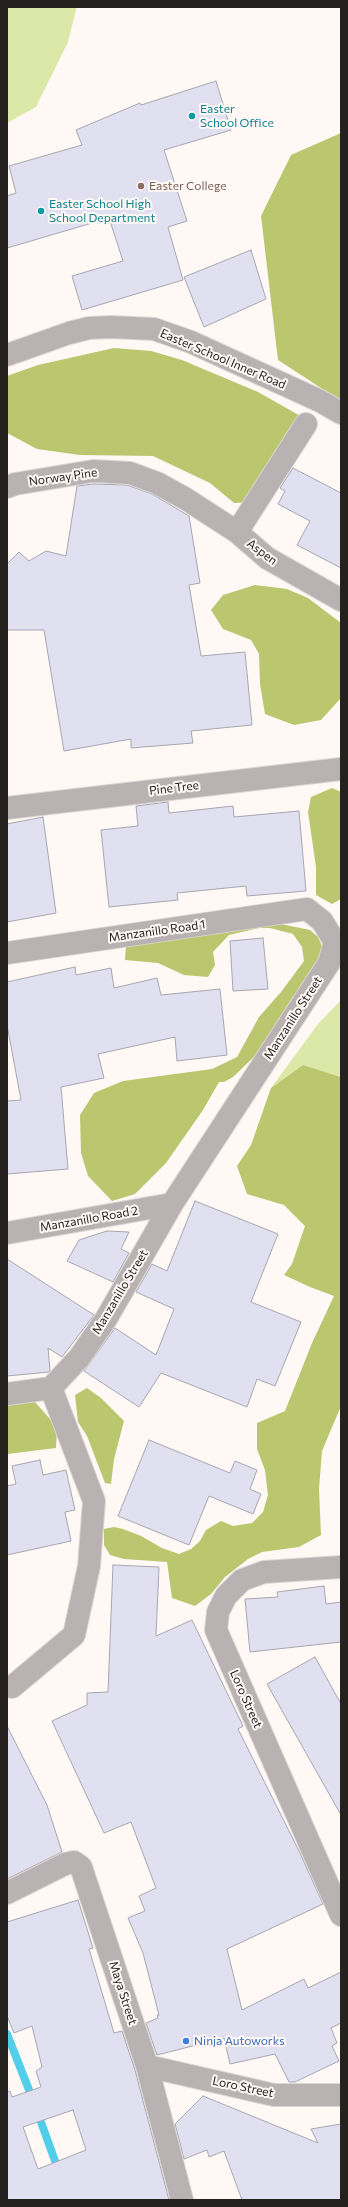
<!DOCTYPE html>
<style>
body{margin:0}
#map{position:relative;width:348px;height:2207px;overflow:hidden;background:#fff8f5;font-family:Commissioner,sans-serif}
canvas{display:block}
.frame{position:absolute;inset:0;border:8px solid #25211f;pointer-events:none}
</style>
<div id="map">
<canvas width="348" height="2207"></canvas>
<div class="frame"></div>
</div>
<script>
const context = document.querySelector('canvas').getContext('2d');
context.lineJoin = 'round';
function fillPath(path, color) { context.fillStyle = color; context.fill(path, 'evenodd'); }
const toPath = rows => new Path2D(rows.map(r => 'M' + r).join(''));
function strokePath(path, color, width, dash) { context.strokeStyle = color; context.lineWidth = width; context.lineCap = dash ? 'butt' : 'round'; context.setLineDash(dash || []); context.stroke(path); }
function label(font, color, halo, rows, align = 'center') {
  context.font = font + ' Commissioner,sans-serif'; context.lineWidth = 4; context.setLineDash([]); context.textBaseline = 'middle'; context.strokeStyle = halo; context.fillStyle = color; for (const [text, x, y, turn = 0] of rows) {
    context.save(); context.translate(x, y); context.rotate((+turn || 0) * Math.PI / 180); context.textAlign = isNaN(turn) ? turn : align; if (halo) context.strokeText(text, 0, 0); context.fillText(text, 0, 0); context.restore();
  }
}
fillPath(toPath([
 [7,7,76,7,76,10,68,42,36,107,7,123],
 [341,1000,341,1077,303,1065,271,1088,318,1024]
]), '#dce8a7');
fillPath(toPath([
 [341,133,341,401,278,360,261,216,291,155],
 [114,348,151,351,182,360,258,392,304,418,253,502,234,503,210,483,153,456,80,455,37,449,7,433,7,376,38,365],
 [255,585,287,589,308,598,341,623,341,698,321,720,294,725,265,714,260,684,259,654,251,640,223,629,211,610,223,595],
 [332,788,341,792,341,899,332,904,316,895,316,867,308,812,311,797],
 [271,922,310,930,318,937,322,946,322,955,316,967,290,1001,258,1053,233,1077,224,1082,219,1082,203,1110,166,1163,135,1194,112,1201,88,1176,81,1153,80,1115,94,1093,123,1081,212,1069,237,1057,259,1017,281,992,304,961,302,947,293,934,270,928,259,928,229,935,213,952,215,965,208,977,184,975,158,963,125,960,126,945],
 [303,1065,341,1077,341,1406,322,1451,319,1489,321,1535,299,1547,262,1552,248,1559,225,1577,211,1594,195,1606,172,1598,167,1562,124,1559,110,1555,104,1545,104,1529,114,1527,123,1529,141,1536,162,1548,179,1554,191,1549,200,1541,206,1530,221,1521,233,1526,252,1523,263,1512,268,1495,265,1470,257,1449,257,1423,285,1411,312,1343,334,1296,310,1287,284,1275,292,1264,305,1226,284,1205,247,1194,237,1166,251,1145,271,1088],
 [87,1388,101,1398,124,1421,114,1459,111,1484,105,1483,87,1436,78,1422,75,1395],
 [35,1402,57,1427,56,1448,7,1454,7,1404]
]), '#bac76e');
strokePath(toPath([
 [7,2034,33,2100],
 [37,2111,59,2172]
]), '#53ceea', 8);
const building = toPath([
 [216,81,231,130,164,150,187,221,168,227,183,280,82,310,72,276,123,261,109,218,7,248,7,196,16,193,9,166,82,145,76,130,140,103,141,105,216,81],
 [251,250,266,299,204,327,184,277,251,250],
 [293,468,341,493,341,568,297,545,310,521,278,504,285,491,280,488,293,468],
 [94,484,127,485,152,494,189,516,200,583,189,585,201,656,245,652,252,725,191,731,193,743,131,748,131,739,64,751,44,630,7,630,7,564,19,552,29,561,46,551,66,556,77,486,94,484],
 [168,802,169,813,233,806,234,817,299,811,306,891,247,896,246,886,177,893,178,900,109,907,101,830,138,826,136,806,168,802],
 [43,817,56,913,7,922,7,824,43,817],
 [263,938,268,989,233,991,230,941,263,938],
 [75,967,76,975,111,968,114,988,157,978,161,995,220,989,227,1055,177,1061,175,1037,98,1054,104,1078,61,1087,68,1169,7,1174,7,1101,21,1100,7,1025,7,982,75,967],
 [195,1201,278,1234,251,1302,301,1322,275,1386,257,1379,247,1407,161,1373,139,1407,84,1371,115,1328,156,1355,174,1309,136,1292,152,1264,167,1271,195,1201],
 [107,1231,129,1232,121,1249,129,1253,113,1282,67,1261,79,1240,107,1231],
 [7,1259,94,1315,62,1357,48,1348,50,1370,49,1372,7,1376,7,1259],
 [149,1440,230,1473,235,1461,257,1470,250,1489,261,1494,253,1514,209,1496,189,1545,118,1516,149,1440],
 [40,1460,43,1475,66,1470,75,1510,65,1512,71,1541,7,1555,7,1486,16,1484,12,1466,40,1460],
 [113,1565,159,1567,156,1636,192,1620,243,1726,238,1729,300,1853,323,1904,227,1949,242,2010,304,1979,308,1988,341,1972,341,2023,331,2028,337,2043,332,2046,339,2061,295,2082,289,2082,275,2054,230,2064,224,2038,157,2055,146,2023,158,2018,157,2015,159,2015,143,1953,128,1918,145,1911,139,1896,156,1888,131,1822,104,1833,52,1721,87,1705,87,1693,108,1692,113,1565],
 [324,1586,326,1604,341,1602,341,1642,250,1652,245,1599,278,1597,277,1592,324,1586],
 [315,1657,341,1704,341,1815,267,1684,315,1657],
 [7,1726,47,1805,62,1852,7,1879,7,1726],
 [78,1900,93,1948,89,1949,114,2033,122,2031,135,2070,169,2200,7,2200,7,2092,10,2091,12,2097,41,2087,36,2071,42,2067,32,2026,14,2033,7,2016,7,1922,78,1900],
 [73,2110,86,2150,38,2169,23,2127,73,2110],
 [203,2096,318,2143,311,2129,341,2124,341,2200,242,2200,224,2151,209,2157,207,2150,184,2159,175,2124,203,2096]
]);
fillPath(building, '#e0e0f1');
strokePath(building, '#a6a6b0', 1);
const street = toPath([
 [7,355,69,333,89,328,111,327,154,329,191,342,320,401,341,413],
 [7,487,15,484,93,471,130,473,157,483,186,499,237,532,267,558,341,600],
 [237,532,306,424],
 [7,808,341,769],
 [7,953,307,909,322,921,335,942,329,963,172,1204,106,1319,79,1358,51,1388],
 [7,1233,172,1204],
 [7,1394,51,1388],
 [341,1567,264,1572,242,1580,226,1596,218,1612,216,1630,341,1915],
 [12,1687,74,1635,89,1566,94,1501,51,1388],
 [7,1893,65,1864,74,1862,81,1867,147,2066,182,2200],
 [147,2066,274,2095,341,2095]
]);
strokePath(street, '#dcd6d3', 24);
strokePath(street, '#b8b3b2', 22);
for (const [x, y, r, color] of [
 [192,116,4,"#0f9aa8"],
 [141,186,4,"#8d6e63"],
 [41,211,4,"#0f9aa8"],
 [186,2041,4,"#3f7fe0"]
]) { const dot = new Path2D(); dot.arc(x, y, r, 0, 2 * Math.PI); context.fillStyle = color; context.fill(dot); strokePath(dot, '#fff8f5', 1.5); }
label('12px', '#0d838f', '#fff8f5', [
 ["Easter",200,109],
 ["School Office",200,123],
 ["Easter School High",49,204],
 ["School Department",49,218]
], 'left');
label('12px', '#785e54', '#fff8f5', [
 ["Easter College",149,186]
], 'left');
label('12px', '#25211f', '#fff8f5', [
 ["Easter School Inner Road",223,359,23],
 ["Norway Pine",63,477,-8],
 ["Aspen",262,552,37],
 ["Pine Tree",174,788,-7],
 ["Manzanillo Road 1",157,931,-8],
 ["Manzanillo Street",293,1018,-57],
 ["Manzanillo Road 2",89,1219,-10],
 ["Manzanillo Street",120,1292,-59],
 ["Loro Street",246,1699,66],
 ["Maya Street",123,1993,72],
 ["Loro Street",243,2087,12]
]);
label('12px', '#366cbe', '#fff8f5', [
 ["Ninja Autoworks",194,2041]
], 'left');
</script>
